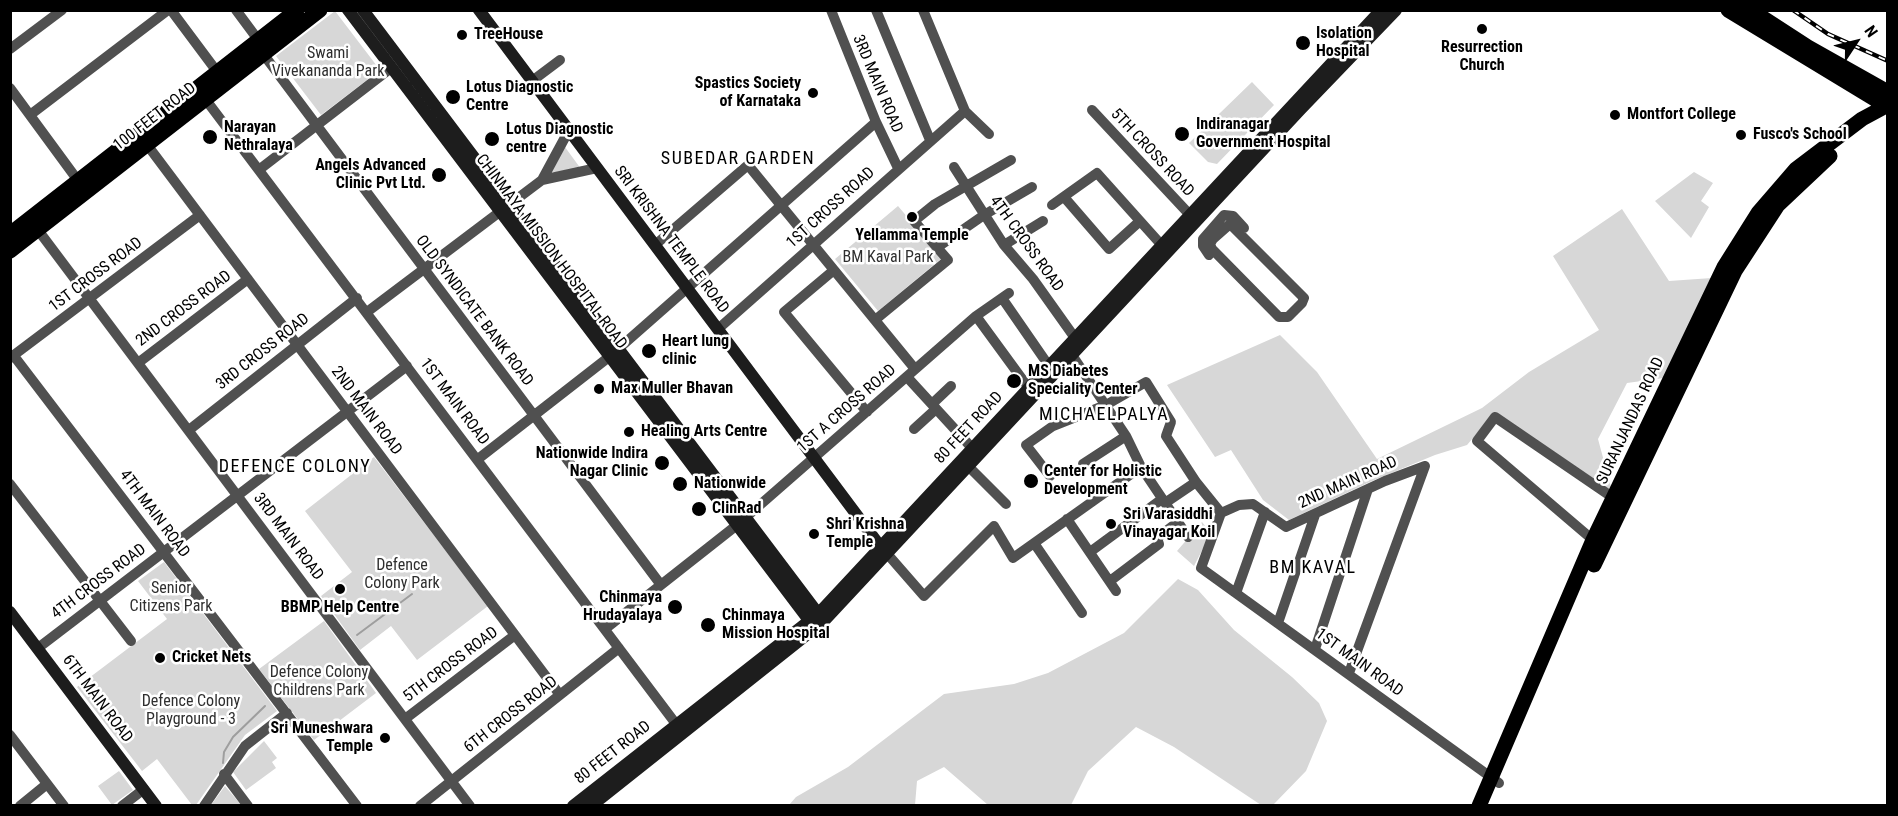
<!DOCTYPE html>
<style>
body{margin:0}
#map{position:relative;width:1898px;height:816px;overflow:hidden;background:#fff;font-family:"Roboto Condensed",sans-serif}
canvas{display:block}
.frame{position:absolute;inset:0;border:12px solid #000;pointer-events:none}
.north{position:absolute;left:1826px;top:12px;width:60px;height:60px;-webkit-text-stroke:4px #fff;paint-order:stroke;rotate:55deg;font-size:16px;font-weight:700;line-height:24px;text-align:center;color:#000}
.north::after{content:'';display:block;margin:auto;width:21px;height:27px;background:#000;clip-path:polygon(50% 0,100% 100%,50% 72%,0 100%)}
</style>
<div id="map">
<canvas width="1898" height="816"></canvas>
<div class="frame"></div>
<div class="north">N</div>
</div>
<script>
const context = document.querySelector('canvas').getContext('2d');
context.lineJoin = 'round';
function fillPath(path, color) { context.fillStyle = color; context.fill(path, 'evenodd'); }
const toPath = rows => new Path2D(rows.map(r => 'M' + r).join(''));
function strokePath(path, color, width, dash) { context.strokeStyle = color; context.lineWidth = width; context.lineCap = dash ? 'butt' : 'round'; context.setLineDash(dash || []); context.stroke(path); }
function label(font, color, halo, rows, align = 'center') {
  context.font = font + ' "Roboto Condensed",sans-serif'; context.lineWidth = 5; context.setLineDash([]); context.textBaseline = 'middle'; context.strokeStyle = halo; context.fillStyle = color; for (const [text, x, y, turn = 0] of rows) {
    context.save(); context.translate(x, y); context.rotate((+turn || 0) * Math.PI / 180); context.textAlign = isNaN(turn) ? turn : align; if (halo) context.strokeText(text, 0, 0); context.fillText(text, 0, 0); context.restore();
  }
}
fillPath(toPath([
 [335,11,380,70,321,115,276,56],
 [1252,82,1274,105,1217,164,1208,162,1189,143],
 [565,147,581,169,548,173],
 [1694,172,1713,183,1701,201,1709,207,1691,238,1655,201],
 [898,206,942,258,878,311,835,259],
 [1622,209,1669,281,1712,278,1664,378,1627,383,1598,439,1612,491,1495,412,1467,445,1435,455,1372,481,1289,520,1263,500,1231,450,1215,457,1167,385,1280,335,1317,372,1377,459,1482,408,1529,372,1599,330,1553,256],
 [374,457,488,606,417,660,391,626,360,650,321,596,352,572,305,511],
 [1202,522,1211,533,1194,566,1177,551],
 [164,562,277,711,245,735,196,805,192,805,157,759,142,771,77,687,167,619,138,581],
 [1178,579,1198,590,1234,630,1292,677,1319,703,1327,721,1306,771,1273,805,1261,805,1174,747,1136,727,1088,771,1071,805,988,805,944,767,917,781,915,805,789,805,796,797,848,767,944,694,1014,684,1048,673,1124,633],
 [324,621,376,693,314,740,259,669],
 [264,741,277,758,272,762,276,768,246,790,233,772],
 [119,771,133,790,112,805,98,786],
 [225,786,241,805,211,805]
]), '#d7d7d7');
strokePath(toPath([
 [357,635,412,594],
 [223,763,224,752,233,737,265,706]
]), '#9e9e9e', 2);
strokePath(toPath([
 [171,10,218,73],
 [236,10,259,41],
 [831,10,876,122,898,168],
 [876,10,930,140],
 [923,10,965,111,989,134],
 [10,49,62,10],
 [264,55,661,585],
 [532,81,560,60],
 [10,88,79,182],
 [206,100,676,724],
 [1092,110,1190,215],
 [30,115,168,10],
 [148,146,560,695],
 [954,167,1004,245,1033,279,1075,338],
 [260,169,391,68],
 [542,180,597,168],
 [1064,197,1109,249,1140,221],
 [1052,205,1097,173,1166,250],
 [1230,224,1304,298,1302,303,1288,317,1279,317,1212,249,1210,244,1213,239,1230,224],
 [38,230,470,806],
 [655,245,748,165,915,369],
 [1004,245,1043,221],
 [938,247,984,215,1032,187],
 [1209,255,1203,246,1203,239,1224,215,1233,216,1244,228],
 [834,270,784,312,867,412],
 [1002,298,1049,366],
 [367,312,542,180,569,130],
 [976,316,1025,383],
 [875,320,948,260,914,221,935,204,1011,160],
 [718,329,965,111],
 [1072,355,1126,436,1141,467,1188,537],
 [14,356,357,806],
 [10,358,200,215],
 [138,363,248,279],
 [907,377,972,448],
 [932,404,951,386],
 [914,429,936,409],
 [189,430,357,298],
 [478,459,609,357,876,122],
 [1083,464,1126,436],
 [968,466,1006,504],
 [1050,476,1026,445,1053,426,1106,405,1146,382,1171,422,1166,436,1196,482,1221,513],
 [10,484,131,641],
 [1165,503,1196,482],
 [1221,513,1201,568,1499,783],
 [1221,513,1239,505,1253,504,1286,527,1385,481,1425,466],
 [1067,519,1116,591],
 [1593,540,1477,441,1495,417,1615,499],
 [1034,543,1082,613],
 [883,549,924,596,994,526,1013,558,1141,467],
 [1090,552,1162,499],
 [1110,581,1159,544,1157,538,1178,522],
 [1236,593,1265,512],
 [1278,623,1315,515],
 [605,629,737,525,976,316,1009,293],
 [38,648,407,366],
 [1315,649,1368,489],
 [1349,673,1425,466],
 [405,719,515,635],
 [10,735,64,806],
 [224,774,248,806],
 [20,806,47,784],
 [122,806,144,789],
 [204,806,245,746,287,713],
 [420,806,619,648]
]), '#505050', 10);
strokePath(toPath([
 [348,10,814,627],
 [363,10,823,620],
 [479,10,880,546],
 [10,612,156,806],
 [573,806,818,614,1381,10],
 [591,806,824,621,1300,110,1396,10]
]), '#1d1d1d', 12);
strokePath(toPath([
 [1728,10,1888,107],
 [1751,10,1808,47,1888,92],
 [10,234,297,10],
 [10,251,320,10],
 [1594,565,1735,271,1778,205,1830,156],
 [1479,806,1593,540,1724,267,1758,213,1796,169,1862,119,1888,105]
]), '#000', 15);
const rail = toPath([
 [1793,10,1828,34,1888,61]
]);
strokePath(rail, '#000', 4.5);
strokePath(rail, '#fff', 2, [7]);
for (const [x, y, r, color] of [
 [1482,29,6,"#000"],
 [462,35,6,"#000"],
 [1303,43,8,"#000"],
 [813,93,6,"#000"],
 [453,97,8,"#000"],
 [1615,115,6,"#000"],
 [1182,134,8,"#000"],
 [1741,135,6,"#000"],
 [210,137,8,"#000"],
 [492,139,8,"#000"],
 [439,175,8,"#000"],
 [912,217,6,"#000"],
 [649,351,8,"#000"],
 [1014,381,8,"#000"],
 [599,389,6,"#000"],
 [629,432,6,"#000"],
 [662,463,8,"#000"],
 [1031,481,8,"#000"],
 [680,484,8,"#000"],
 [699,509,8,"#000"],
 [1111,524,6,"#000"],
 [814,534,6,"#000"],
 [340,589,6,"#000"],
 [675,607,8,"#000"],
 [708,625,8,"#000"],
 [160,658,6,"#000"],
 [385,738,6,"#000"]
]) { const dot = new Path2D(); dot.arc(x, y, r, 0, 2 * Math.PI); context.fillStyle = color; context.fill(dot); strokePath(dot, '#fff', 2); }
label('bold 16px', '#000', '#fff', [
 ["Isolation",1316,34],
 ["Hospital",1316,52],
 ["TreeHouse",474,35],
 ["Resurrection",1482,48,"center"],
 ["Church",1482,66,"center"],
 ["Spastics Society",801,84,"right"],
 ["of Karnataka",801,102,"right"],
 ["Lotus Diagnostic",466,88],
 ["Centre",466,106],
 ["Montfort College",1627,115],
 ["Indiranagar",1196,125],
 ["Government Hospital",1196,143],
 ["Narayan",224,128],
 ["Nethralaya",224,146],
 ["Lotus Diagnostic",506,130],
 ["centre",506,148],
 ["Fusco's School",1753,135],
 ["Angels Advanced",426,166,"right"],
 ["Clinic Pvt Ltd.",426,184,"right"],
 ["Yellamma Temple",912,236,"center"],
 ["Heart lung",662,342],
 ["clinic",662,360],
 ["MS Diabetes",1028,372],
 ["Speciality Center",1028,390],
 ["Max Muller Bhavan",611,389],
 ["Healing Arts Centre",641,432],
 ["Nationwide Indira",648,454,"right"],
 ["Nagar Clinic",648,472,"right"],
 ["Center for Holistic",1044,472],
 ["Development",1044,490],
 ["Nationwide",694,484],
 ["ClinRad",712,509],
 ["Sri Varasiddhi",1123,515],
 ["Vinayagar Koil",1123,533],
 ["Shri Krishna",826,525],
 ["Temple",826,543],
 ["Chinmaya",662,598,"right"],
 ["Hrudayalaya",662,616,"right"],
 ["BBMP Help Centre",340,608,"center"],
 ["Chinmaya",722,616],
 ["Mission Hospital",722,634],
 ["Cricket Nets",172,658],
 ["Sri Muneshwara",373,729,"right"],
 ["Temple",373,747,"right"]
], 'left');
label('16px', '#2e2e2e', '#fff', [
 ["Swami",328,54],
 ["Vivekananda Park",328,72],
 ["BM Kaval Park",888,258],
 ["Defence",402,566],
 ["Colony Park",402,584],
 ["Senior",171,589],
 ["Citizens Park",171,607],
 ["Defence Colony",319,673],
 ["Childrens Park",319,691],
 ["Defence Colony",191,702],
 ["Playground - 3",191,720]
]);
label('16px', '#000', '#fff', [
 ["3RD MAIN ROAD",877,84,67],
 ["100 FEET ROAD",155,117,-38],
 ["5TH CROSS ROAD",1152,153,47],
 ["1ST CROSS ROAD",831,208,-42],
 ["SRI KRISHNA TEMPLE ROAD",671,240,53],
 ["4TH CROSS ROAD",1026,244,54],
 ["CHINMAYA MISSION HOSPITAL ROAD",551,252,53],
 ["1ST CROSS ROAD",96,275,-37],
 ["2ND CROSS ROAD",184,309,-37],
 ["OLD SYNDICATE BANK ROAD",474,311,53],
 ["3RD CROSS ROAD",263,352,-38],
 ["1ST MAIN ROAD",454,402,53],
 ["1ST A CROSS ROAD",847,409,-41],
 ["2ND MAIN ROAD",366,411,53],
 ["SURANJANDAS ROAD",1631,421,-65],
 ["80 FEET ROAD",969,428,-47],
 ["2ND MAIN ROAD",1348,483,-24],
 ["4TH MAIN ROAD",154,514,53],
 ["3RD MAIN ROAD",288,537,53],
 ["4TH CROSS ROAD",99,582,-37],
 ["1ST MAIN ROAD",1359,663,36],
 ["5TH CROSS ROAD",451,665,-37],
 ["6TH MAIN ROAD",97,699,53],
 ["6TH CROSS ROAD",511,715,-38],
 ["80 FEET ROAD",613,753,-38]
]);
context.letterSpacing = '1.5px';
label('18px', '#000', '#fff', [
 ["SUBEDAR GARDEN",738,159],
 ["MICHAELPALYA",1104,415],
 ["DEFENCE COLONY",295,467],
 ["BM KAVAL",1313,568]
]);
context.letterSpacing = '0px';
</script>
